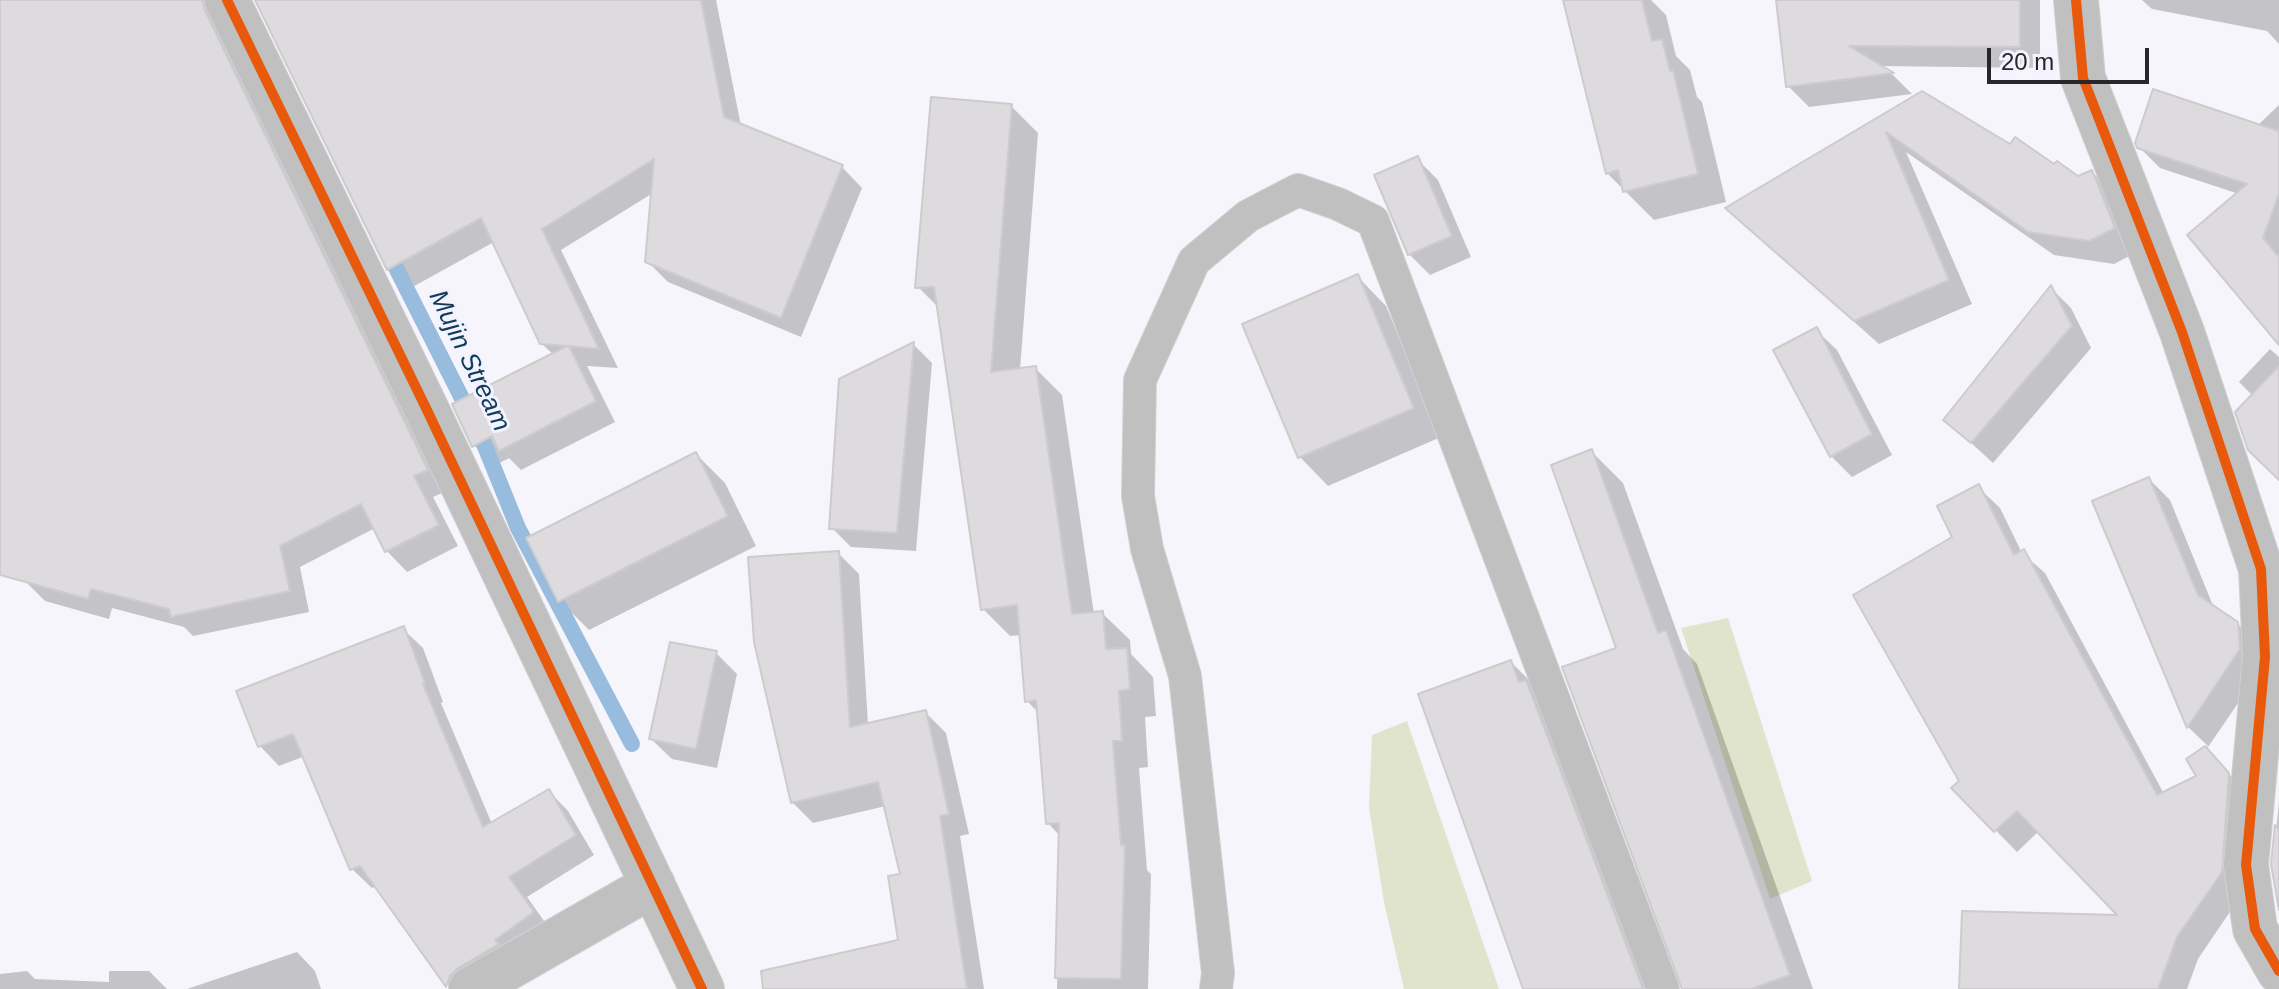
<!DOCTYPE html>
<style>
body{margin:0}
#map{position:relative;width:2279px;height:989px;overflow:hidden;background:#f5f5fb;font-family:Helvetica,sans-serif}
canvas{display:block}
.scale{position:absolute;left:1987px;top:48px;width:162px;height:36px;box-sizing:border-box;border:4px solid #26262b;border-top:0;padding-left:10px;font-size:24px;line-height:28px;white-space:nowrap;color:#26262b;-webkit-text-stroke:6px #f2f3fe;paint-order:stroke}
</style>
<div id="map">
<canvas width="2279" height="989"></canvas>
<div class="scale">20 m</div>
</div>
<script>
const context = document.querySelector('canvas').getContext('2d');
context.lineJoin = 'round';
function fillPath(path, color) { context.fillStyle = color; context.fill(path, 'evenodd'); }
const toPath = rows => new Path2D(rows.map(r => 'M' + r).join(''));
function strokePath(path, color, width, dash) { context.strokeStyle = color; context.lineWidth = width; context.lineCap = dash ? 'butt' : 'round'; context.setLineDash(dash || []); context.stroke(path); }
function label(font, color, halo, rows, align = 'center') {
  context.font = font + ' Helvetica,sans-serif'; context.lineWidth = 6; context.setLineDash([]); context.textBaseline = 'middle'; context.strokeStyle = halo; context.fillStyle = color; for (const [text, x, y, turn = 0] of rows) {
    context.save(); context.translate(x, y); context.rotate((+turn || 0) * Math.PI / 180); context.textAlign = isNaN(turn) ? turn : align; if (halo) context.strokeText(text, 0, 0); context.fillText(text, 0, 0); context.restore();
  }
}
fillPath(toPath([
 [1728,618,1812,881,1770,899,1681,628],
 [1407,721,1499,989,1404,989,1384,902,1369,808,1372,735]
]), '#e1e4cd');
fillPath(toPath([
 [0,0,235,0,447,491,433,497,458,546,407,572,387,551,375,528,300,567,309,612,193,636,184,627,112,608,109,619,45,601,24,580,0,532],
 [257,0,716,0,741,126,842,167,862,188,801,337,668,282,647,261,653,193,561,250,618,368,587,366,615,422,521,470,509,458,494,466,474,445,554,355,541,343,494,242,409,289,388,269],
 [1583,0,1651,0,1666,15,1676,56,1690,70,1697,97,1702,102,1726,202,1654,220,1607,173],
 [1778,0,2040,0,2040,68,1878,66,1893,75,1912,94,1809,107,1788,86],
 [2142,0,2279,0,2279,44,2267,31,2152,9],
 [1922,93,2010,146,2078,179,2092,172,2116,196,2137,252,2114,264,2054,255,1906,152,1972,304,1879,344,1752,231],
 [2279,105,2279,341,2239,194,2160,168,2139,147,2257,126],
 [1011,106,1038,133,1020,370,1035,368,1062,395,1094,614,1102,613,1130,640,1131,654,1153,677,1156,716,1145,717,1148,767,1139,768,1147,870,1151,874,1148,989,1057,989,1060,836,1048,823,1039,713,1027,701,1022,635,1010,636,983,609,939,308,918,287],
 [1417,159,1438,180,1471,257,1430,275,1409,254],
 [1358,277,1386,306,1441,437,1328,486,1300,457],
 [2051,288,2071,308,2091,348,1993,463,1945,419],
 [1816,330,1837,350,1892,455,1852,477,1831,456],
 [913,344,932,363,916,551,851,547,832,528],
 [2270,349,2279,357,2279,478,2253,396,2239,382],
 [1592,452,1623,483,1683,649,1697,664,1813,989,1684,989,1619,649],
 [696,454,725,483,756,546,589,630,560,601],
 [2149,479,2170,500,2214,608,2237,623,2258,645,2260,671,2206,750,2250,796,2242,894,2198,959,2187,989,1961,989,2122,918,2039,831,2017,852,1954,788,1962,781,1955,538,1978,487,2000,508,2022,553,2045,573,2164,794,2199,777,2189,760,2208,746,2188,727,2094,502],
 [838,553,859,574,868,725,925,712,946,733,969,834,960,836,984,989,835,989,901,942,902,875,886,806,813,823,792,802],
 [403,629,423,648,443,702,441,703,492,824,549,791,568,811,594,855,527,897,552,932,451,989,377,886,372,888,352,869,305,756,279,766,260,746],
 [716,653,737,674,717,768,672,759,651,739],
 [1511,662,1542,693,1661,989,1525,989],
 [2279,801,2279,906,2273,864],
 [297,952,315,971,321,989,187,989],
 [27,971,35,979,109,982,109,971,149,971,167,989,0,989,0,974]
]), '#0003');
strokePath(toPath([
 [386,248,480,434,518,528,632,744]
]), '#97bcdd', 16);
const building = toPath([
 [0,0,202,0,205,11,428,470,414,476,439,525,385,552,361,504,280,546,290,591,171,617,169,609,91,589,88,599,0,575,0,0],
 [255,0,701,0,724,117,843,165,781,318,645,262,654,159,542,229,599,349,569,346,596,401,499,451,492,436,472,447,452,404,567,346,540,344,481,218,387,270,255,0],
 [1563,0,1642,0,1652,41,1662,39,1670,71,1673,70,1698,174,1623,192,1618,170,1606,174,1563,0],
 [1776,0,2020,0,2020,47,1849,46,1894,73,1786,87,1776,0],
 [2153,89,2279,131,2279,194,2263,238,2279,257,2279,345,2187,235,2247,184,2137,148,2135,143,2153,89],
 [1922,91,2010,144,2015,137,2054,164,2057,161,2078,176,2092,170,2115,228,2089,241,2028,232,1886,132,1949,280,1854,321,1725,208,1922,91],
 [931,97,1012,104,991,372,1036,366,1072,614,1103,611,1106,649,1127,648,1130,689,1119,691,1122,741,1113,741,1121,845,1125,845,1121,979,1055,978,1059,823,1046,824,1036,700,1025,702,1017,605,981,610,934,287,915,288,931,97],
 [1418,156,1452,236,1408,255,1374,175,1418,156],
 [1358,274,1414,408,1298,458,1242,324,1358,274],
 [2051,285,2072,326,1971,443,1943,420,2051,285],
 [1817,327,1872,434,1830,457,1773,350,1817,327],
 [914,342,897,533,829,529,839,379,914,342],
 [2279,366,2279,480,2248,450,2235,412,2279,366],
 [1592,449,1658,633,1666,630,1790,975,1751,989,1682,989,1562,667,1616,648,1551,465,1592,449],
 [696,452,728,516,558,602,526,538,696,452],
 [2149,477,2198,595,2238,622,2240,649,2187,728,2092,501,2149,477],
 [1979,484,2014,555,2024,549,2157,795,2196,776,2186,759,2205,746,2229,773,2222,872,2177,937,2158,989,1959,989,1962,911,2117,915,2017,811,1994,832,1951,788,1959,781,1853,595,1952,537,1937,506,1979,484],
 [839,551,850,727,926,710,949,814,940,816,967,989,763,989,761,971,898,940,888,876,900,874,878,782,791,803,754,642,748,557,839,551],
 [404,626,425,683,423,684,483,827,549,789,576,835,509,877,534,912,495,940,499,944,458,968,450,976,446,987,360,866,350,870,293,734,258,747,236,691,404,626],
 [670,642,717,651,696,749,649,739,670,642],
 [1511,660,1519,682,1526,680,1643,989,1523,989,1418,694,1511,660],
 [2275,825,2279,830,2279,910,2271,864,2275,825]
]);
fillPath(building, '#dddbde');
strokePath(building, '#cdcbcd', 2);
const service = toPath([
 [1216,989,1218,973,1185,676,1147,549,1138,496,1140,380,1194,261,1248,216,1298,190,1338,204,1373,221,1663,989]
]);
const minor = toPath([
 [227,0,425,406,702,989],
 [2076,0,2083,78,2182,332,2261,569,2265,657,2246,865,2255,929,2279,971],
 [471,989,653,885]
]);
strokePath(service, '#d1d1d5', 34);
strokePath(minor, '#d1d1d5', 46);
strokePath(service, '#c1c0c0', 32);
strokePath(minor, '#c1c0c0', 44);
strokePath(toPath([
 [227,0,425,406,702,989],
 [2076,0,2083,78,2182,332,2261,569,2265,657,2246,865,2255,929,2279,971]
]), '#e8590c', 10);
label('italic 26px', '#123a59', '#f2f3fe', [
 ["Mujin Stream",469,361,64]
]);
</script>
